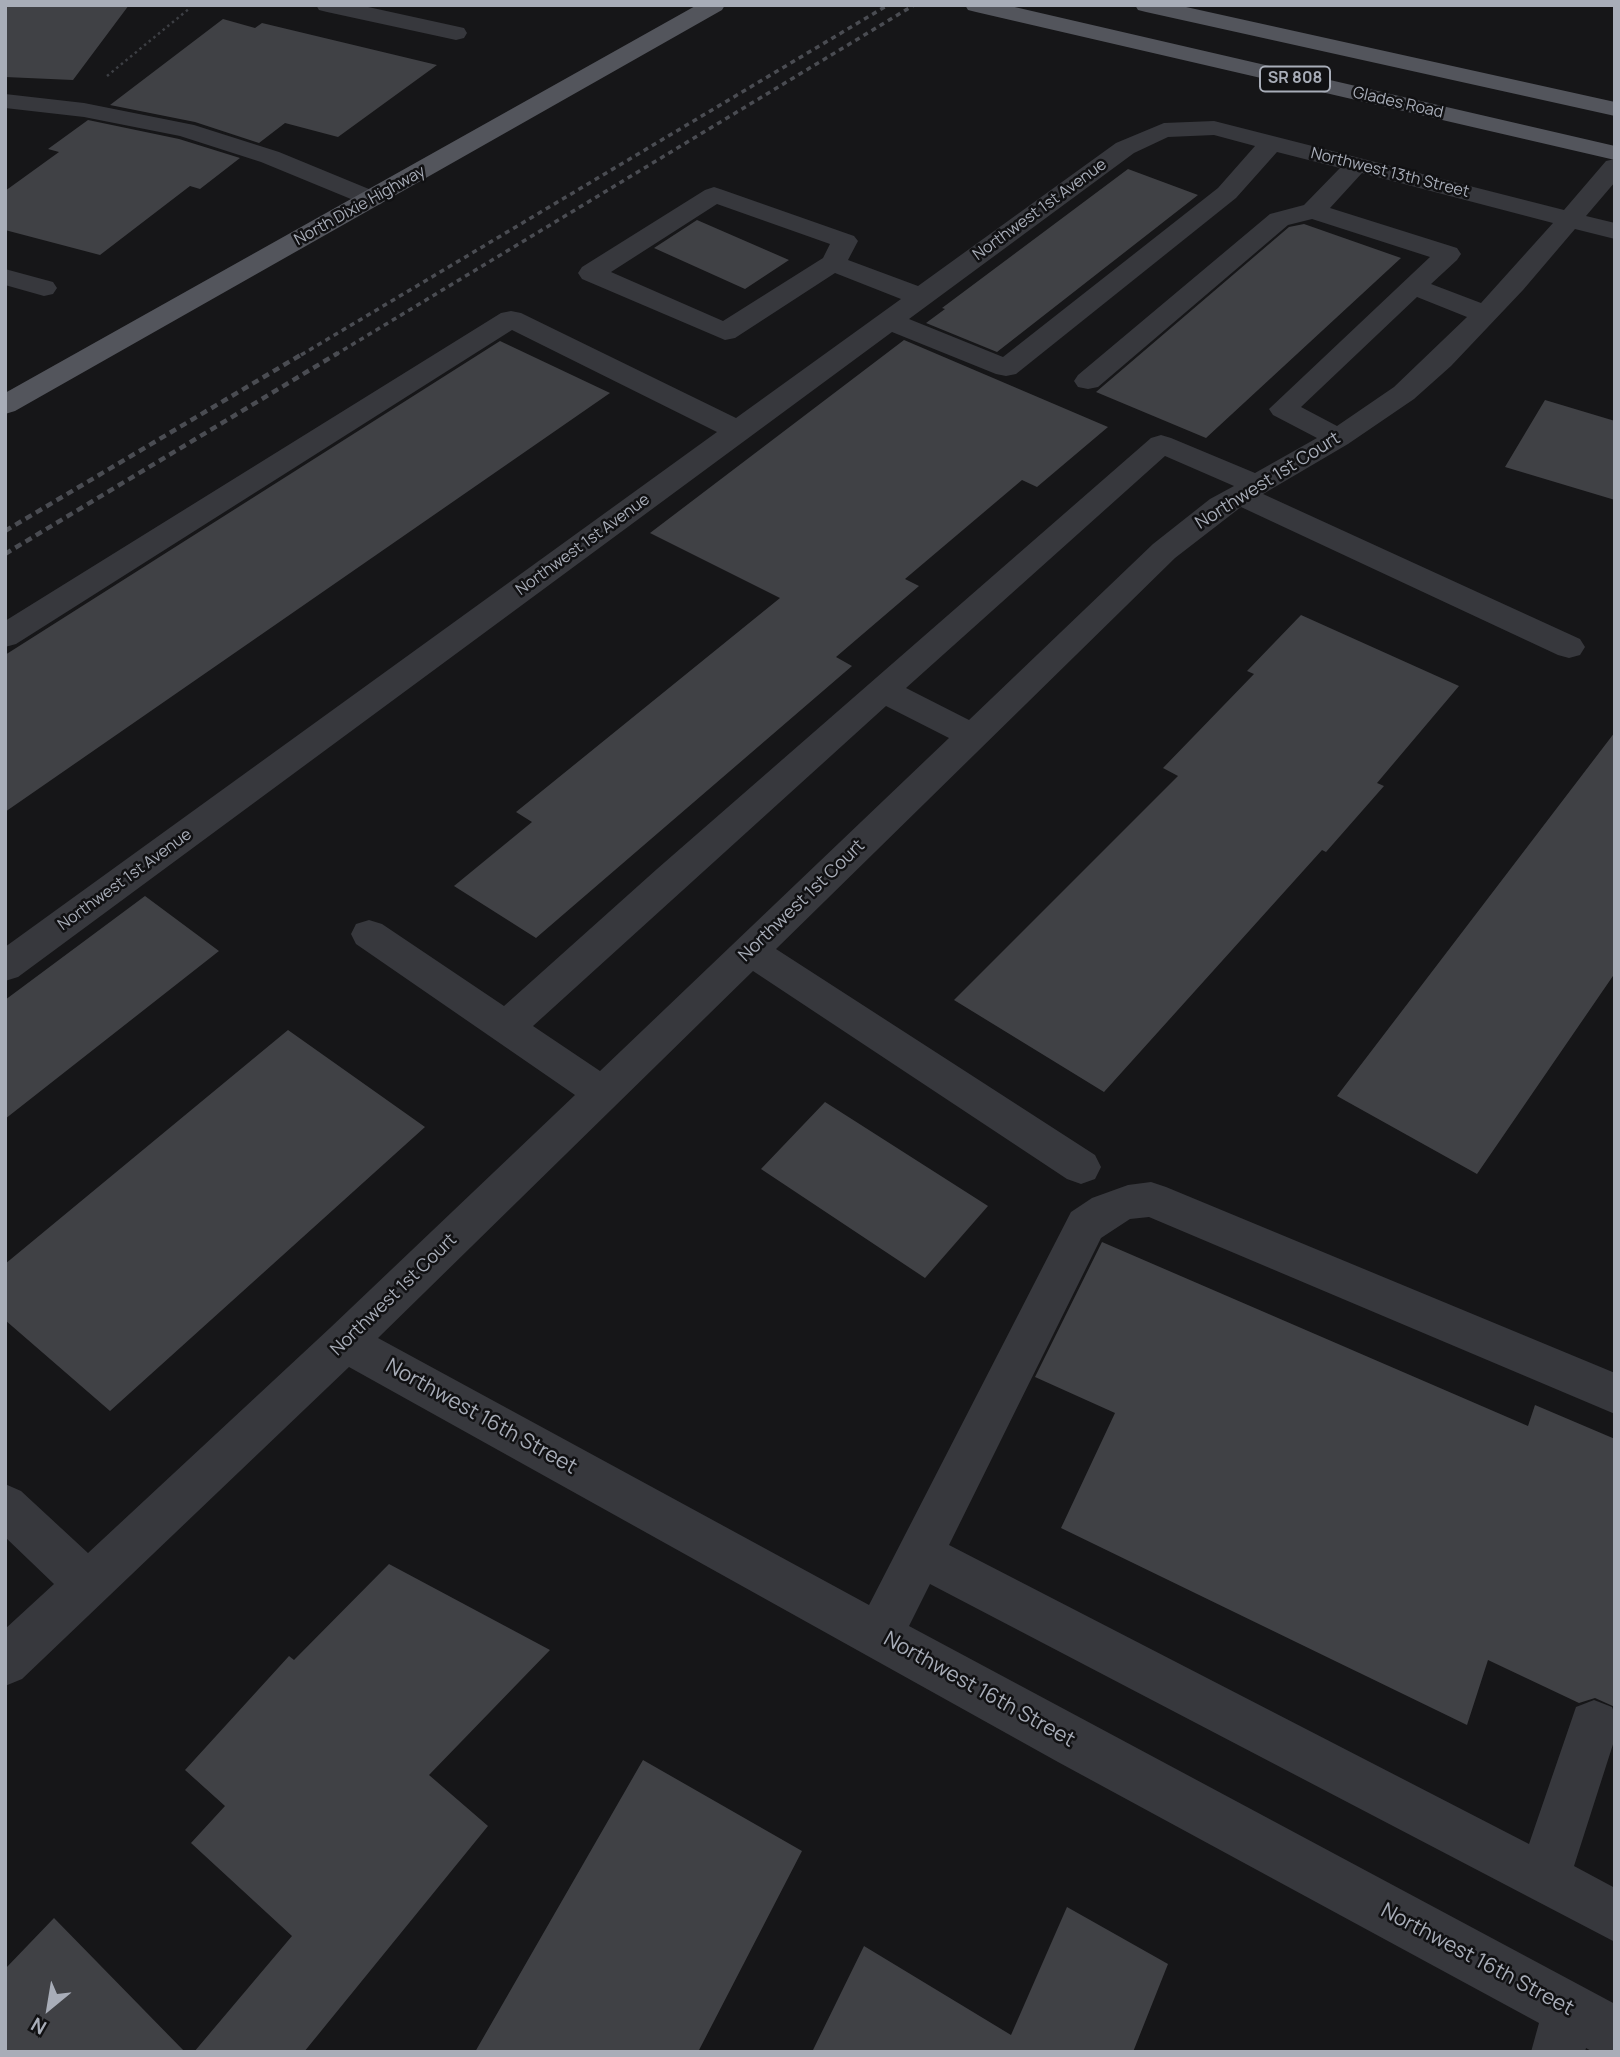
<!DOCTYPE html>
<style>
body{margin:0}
#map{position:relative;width:1620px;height:2057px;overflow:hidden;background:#161618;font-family:Manrope,sans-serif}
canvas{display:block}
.frame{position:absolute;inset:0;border:7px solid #a8adb8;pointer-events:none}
.north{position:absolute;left:14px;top:1973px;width:70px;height:70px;-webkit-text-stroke:5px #111113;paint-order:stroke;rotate:210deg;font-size:19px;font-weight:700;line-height:28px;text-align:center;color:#a8adb8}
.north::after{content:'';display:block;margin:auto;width:24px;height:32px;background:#a8adb8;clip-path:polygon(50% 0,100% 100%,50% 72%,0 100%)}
</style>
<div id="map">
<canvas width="1620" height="2057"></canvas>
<div class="frame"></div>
<div class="north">N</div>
</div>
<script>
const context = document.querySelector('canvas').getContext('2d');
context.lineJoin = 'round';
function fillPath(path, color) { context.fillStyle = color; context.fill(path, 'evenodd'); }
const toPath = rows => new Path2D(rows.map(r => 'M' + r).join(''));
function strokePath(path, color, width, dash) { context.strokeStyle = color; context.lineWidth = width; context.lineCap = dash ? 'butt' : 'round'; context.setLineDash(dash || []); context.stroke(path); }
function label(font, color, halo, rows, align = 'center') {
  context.font = font + ' Manrope,sans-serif'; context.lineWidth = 5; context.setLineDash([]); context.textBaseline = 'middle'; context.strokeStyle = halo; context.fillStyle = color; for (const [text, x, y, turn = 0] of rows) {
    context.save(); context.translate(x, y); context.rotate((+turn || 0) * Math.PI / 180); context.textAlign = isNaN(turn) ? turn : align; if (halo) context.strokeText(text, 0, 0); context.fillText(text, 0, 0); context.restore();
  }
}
fillPath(toPath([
 [5,5,129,5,73,80,5,77],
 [223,19,255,28,262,23,437,65,338,137,285,123,259,143,195,122,110,105],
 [88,120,179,139,240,158,200,189,190,186,100,255,5,230,5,191,59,152,48,149],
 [1128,169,1198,195,997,352,926,323,945,309,942,308],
 [697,220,789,260,745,289,654,248],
 [1304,224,1401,258,1206,438,1096,392,1289,227],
 [904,340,1108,427,1037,487,1022,480,905,579,919,586,836,657,852,666,536,938,454,886,532,822,516,812,780,598,650,533],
 [500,341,610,393,5,812,5,655],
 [1545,400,1615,421,1615,500,1505,467],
 [1301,615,1459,686,1377,783,1384,786,1326,852,1322,850,1104,1092,954,1000,1178,776,1163,768,1254,674,1247,671],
 [1615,732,1615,973,1477,1174,1337,1096],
 [145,896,219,951,5,1119,5,1000],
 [288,1030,425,1127,110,1411,5,1320,5,1264],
 [825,1102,988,1206,925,1278,761,1169],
 [1102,1242,1528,1426,1535,1405,1615,1439,1615,1707,1595,1698,1579,1703,1488,1660,1467,1725,1061,1528,1115,1413,1035,1377],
 [389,1564,550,1650,429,1775,488,1826,304,2052,194,2052,292,1936,191,1843,225,1806,185,1770,289,1656,294,1660],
 [643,1760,802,1851,698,2052,475,2052],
 [1067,1907,1168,1964,1133,2052,812,2052,864,1946,1011,2035],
 [54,1918,185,2052,5,2052,5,1969]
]), '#404145');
strokePath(toPath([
 [107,76,190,8]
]), '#3d3f44', 2.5, [2.5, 3.5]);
fillPath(toPath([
 [316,5,359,5,464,28,467,33,464,38,456,40,327,12,319,10,316,5],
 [5,94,84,103,194,125,279,152,381,194,385,199,381,204,372,207,363,204,261,162,180,136,84,117,5,108,5,94],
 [1214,121,1564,210,1606,161,1615,159,1615,182,1586,216,1615,223,1615,239,1575,229,1523,290,1451,366,1414,399,1348,444,1263,494,1580,639,1585,647,1580,655,1569,658,1558,655,1241,507,1175,558,776,949,1095,1155,1101,1167,1095,1179,1081,1184,1067,1179,753,971,378,1338,869,1605,1071,1212,1092,1198,1128,1185,1151,1182,1166,1187,1615,1373,1615,1414,1149,1217,1130,1219,1101,1238,949,1545,1529,1844,1576,1707,1594,1700,1612,1707,1615,1715,1615,1738,1574,1866,1615,1888,1615,1942,930,1584,909,1626,1615,2004,1615,2052,1593,2052,1586,2048,1585,2052,1531,2052,1539,2023,1058,1762,349,1367,22,1679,5,1686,5,1629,54,1584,5,1537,5,1484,21,1491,88,1553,330,1328,575,1095,356,944,351,934,356,924,369,920,382,924,504,1006,657,869,1151,438,1161,435,1171,438,1255,473,1317,438,1273,415,1269,409,1430,257,1312,219,1288,225,1098,387,1088,389,1078,387,1074,381,1078,375,1270,214,1304,205,1340,168,1277,152,1236,198,1016,374,1006,376,996,374,892,332,18,977,5,981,5,947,717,432,512,330,16,644,5,647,5,621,501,313,511,311,521,313,736,418,901,299,835,273,735,338,725,340,582,279,578,273,582,267,705,190,714,187,723,190,854,236,858,241,848,260,918,286,1116,143,1164,123,1214,121],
 [1214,135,1255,146,1218,188,1003,357,909,319,1134,153,1168,137,1214,135],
 [1362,173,1553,223,1481,303,1431,284,1457,260,1461,254,1457,248,1330,208,1362,173],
 [717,204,830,244,823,258,723,321,611,272,717,204],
 [1417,297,1467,317,1394,387,1337,426,1301,407,1417,297],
 [1165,456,1234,486,1210,499,1153,544,969,720,906,688,1165,456],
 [886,706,949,738,600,1071,533,1026,886,706],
 [5,269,53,282,57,288,53,294,44,296,5,285,5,269]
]), '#37383d');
fillPath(toPath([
 [697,5,725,5,722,10,15,411,5,414,5,393,697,5],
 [965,5,1006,5,1615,146,1615,160,976,12,968,10,965,5],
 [1135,5,1177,5,1615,102,1615,116,1146,12,1138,10,1135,5]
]), '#53555c');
strokePath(toPath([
 [301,355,888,5],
 [335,355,914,5]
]), '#4a4c52', 3.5, [5, 4.5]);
strokePath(toPath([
 [5,531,304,353],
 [5,554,338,353]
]), '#4a4c52', 4.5, [7, 5]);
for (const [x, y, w] of [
 [1295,79,70]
]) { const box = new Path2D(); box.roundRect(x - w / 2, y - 12.5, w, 25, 5); context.fillStyle = '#111113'; context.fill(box); strokePath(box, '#a8adb8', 2); }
label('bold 16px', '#a8adb8', null, [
 ["SR 808",1295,79]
]);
label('16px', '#a8adb8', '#111113', [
 ["Glades Road",1398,103,13],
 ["Northwest 13th Street",1390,173,14],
 ["North Dixie Highway",360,206,-29],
 ["Northwest 1st Avenue",1040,210,-36],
 ["Northwest 1st Avenue",583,545,-36],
 ["Northwest 1st Avenue",125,880,-36]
]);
label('18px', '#a8adb8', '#111113', [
 ["Northwest 1st Court",1268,481,-32],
 ["Northwest 1st Court",802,901,-44],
 ["Northwest 1st Court",394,1295,-44]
]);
label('21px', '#a8adb8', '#111113', [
 ["Northwest 16th Street",481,1417,29],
 ["Northwest 16th Street",979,1690,29],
 ["Northwest 16th Street",1477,1960,28]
]);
</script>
